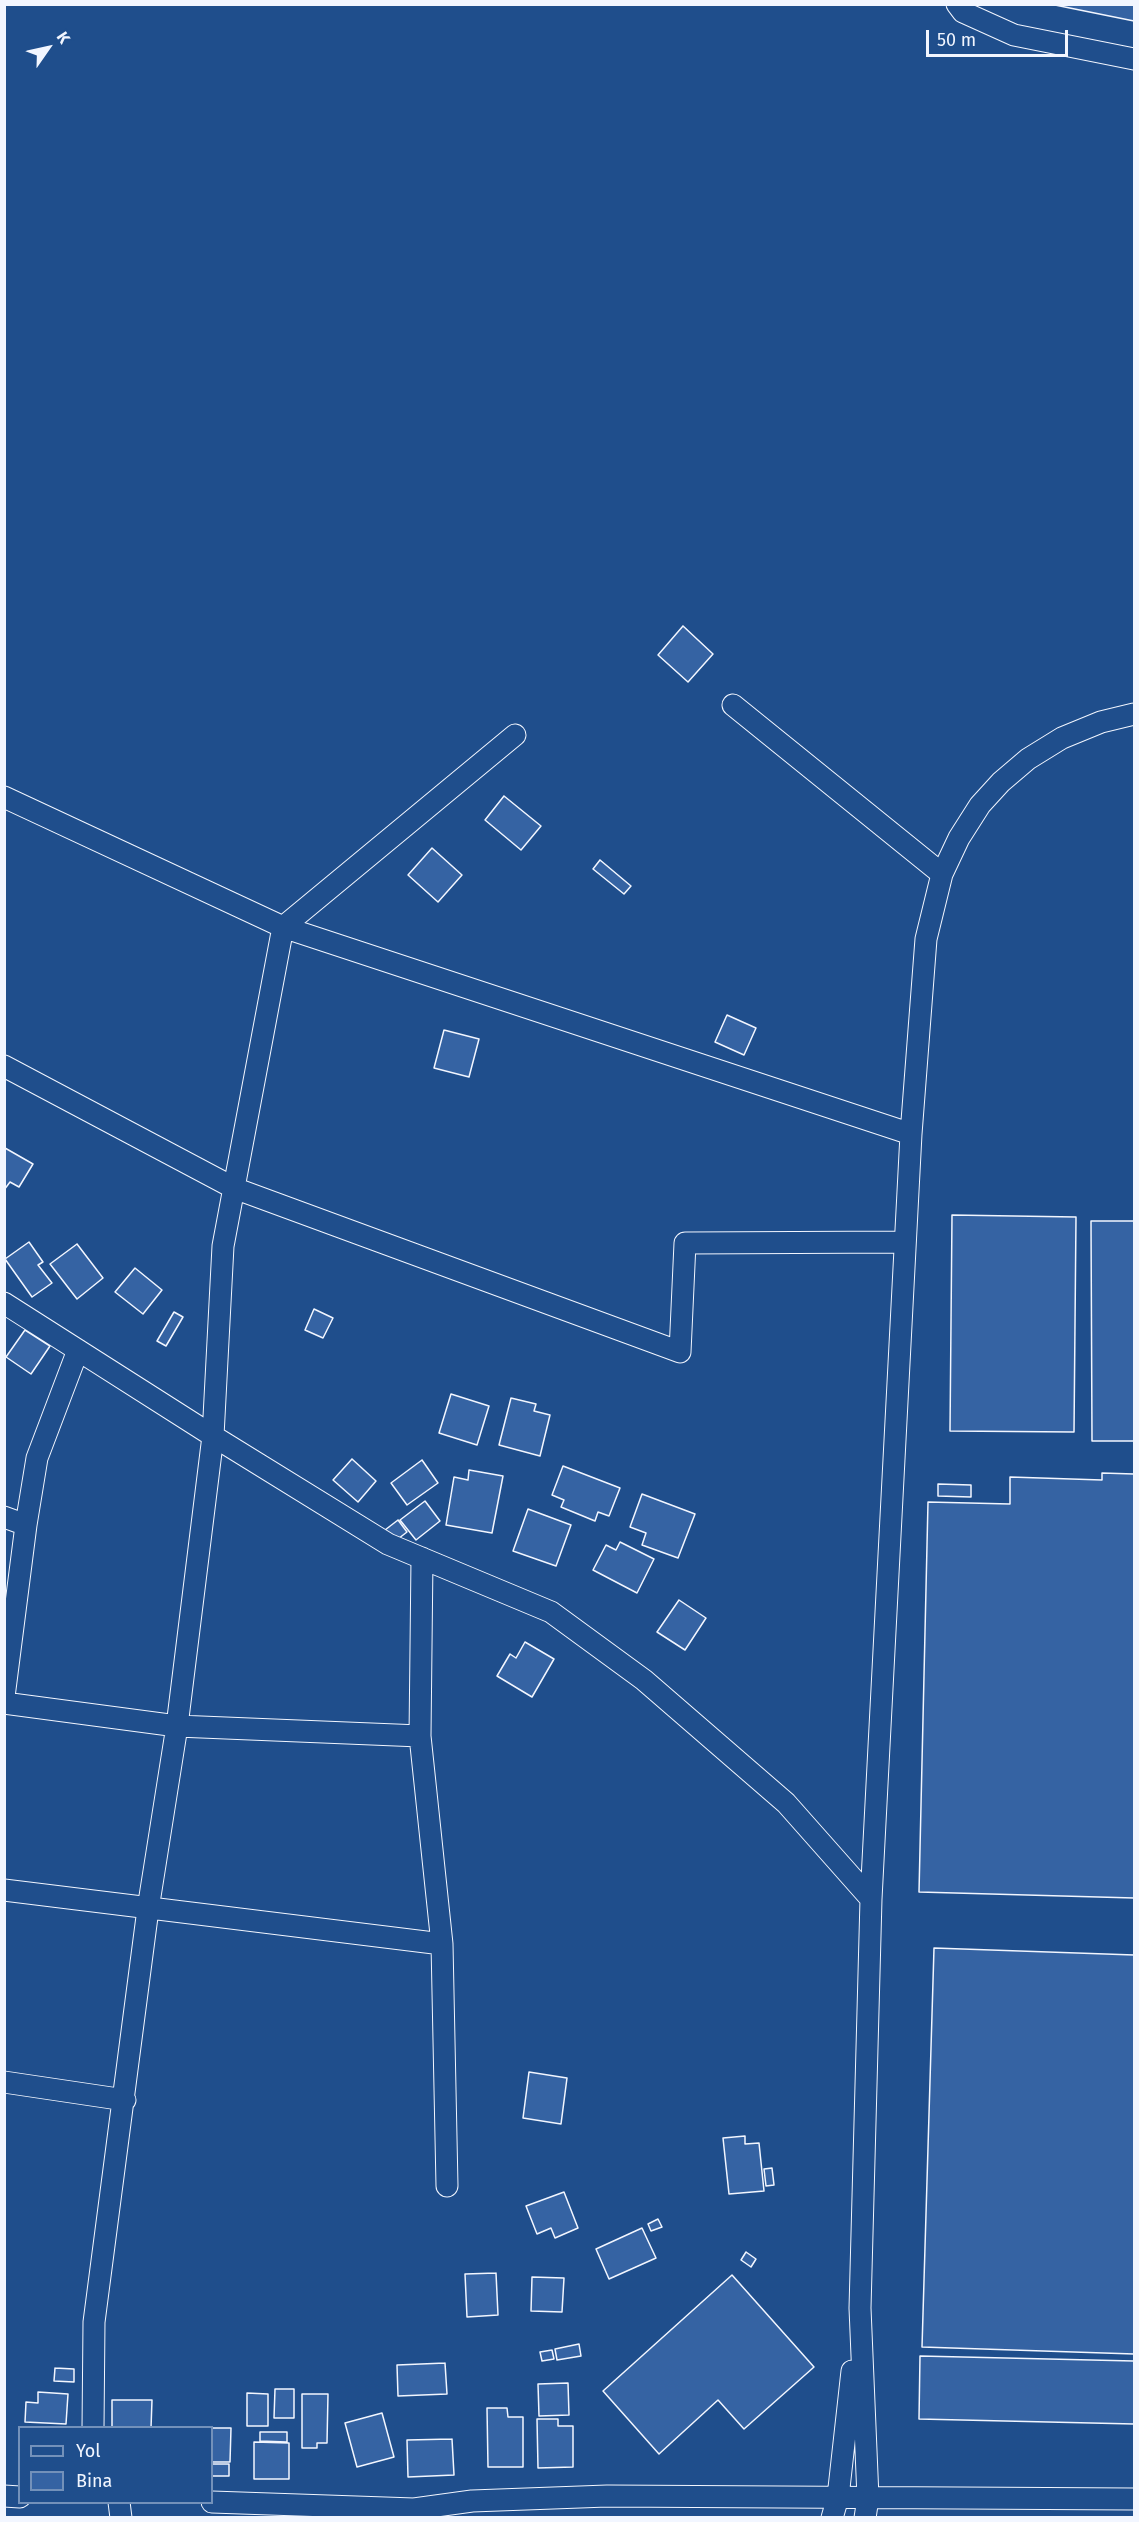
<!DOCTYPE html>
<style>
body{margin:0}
#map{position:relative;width:1139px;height:2522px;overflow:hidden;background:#1f4e8c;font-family:"Fira Sans",sans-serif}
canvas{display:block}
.frame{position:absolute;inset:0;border:6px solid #f2f6ff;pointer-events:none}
.legend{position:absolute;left:18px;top:2426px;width:195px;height:78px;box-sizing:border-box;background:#1f4e8c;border:2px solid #7391ba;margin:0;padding:8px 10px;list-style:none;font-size:18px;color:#f2f6ff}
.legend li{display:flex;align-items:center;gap:12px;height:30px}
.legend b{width:30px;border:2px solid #7391ba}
.north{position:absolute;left:18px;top:18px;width:60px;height:60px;-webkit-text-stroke:4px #1f4e8c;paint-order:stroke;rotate:56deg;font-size:16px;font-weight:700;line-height:24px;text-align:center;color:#f2f6ff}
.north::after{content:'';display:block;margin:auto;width:21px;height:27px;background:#f2f6ff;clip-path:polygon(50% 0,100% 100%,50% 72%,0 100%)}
.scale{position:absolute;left:926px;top:30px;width:142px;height:27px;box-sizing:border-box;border:3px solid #f2f6ff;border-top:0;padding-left:8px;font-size:18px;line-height:21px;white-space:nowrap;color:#f2f6ff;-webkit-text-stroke:4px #1f4e8c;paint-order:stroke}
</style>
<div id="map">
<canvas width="1139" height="2522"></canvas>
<div class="frame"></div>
<ul class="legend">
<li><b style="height:8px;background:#1f4e8c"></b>Yol</li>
<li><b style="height:16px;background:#3563a3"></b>Bina</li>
</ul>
<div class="north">K</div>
<div class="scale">50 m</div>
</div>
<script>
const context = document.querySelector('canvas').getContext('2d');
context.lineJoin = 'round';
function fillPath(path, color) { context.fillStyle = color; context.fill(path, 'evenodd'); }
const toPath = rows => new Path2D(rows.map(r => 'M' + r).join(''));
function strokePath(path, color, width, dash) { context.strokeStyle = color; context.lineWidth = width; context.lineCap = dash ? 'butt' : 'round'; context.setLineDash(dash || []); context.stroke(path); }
const building = toPath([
 [1050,4,1134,4,1134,21,1050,4],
 [683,626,713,654,688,682,658,655,683,626],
 [504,796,541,826,521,850,485,820,504,796],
 [432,848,462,875,438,902,408,875,432,848],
 [600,860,631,886,624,894,593,869,600,860],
 [727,1015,756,1028,744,1055,715,1042,727,1015],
 [444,1030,479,1039,469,1077,434,1068,444,1030],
 [5,1148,33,1164,19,1187,10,1182,4,1190,5,1148],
 [952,1215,1076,1217,1074,1432,950,1431,952,1215],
 [1091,1221,1134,1221,1134,1441,1092,1441,1091,1221],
 [29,1242,43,1262,38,1265,52,1283,32,1297,5,1259,29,1242],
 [77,1244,103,1278,77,1299,50,1264,77,1244],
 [135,1268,162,1290,143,1314,115,1292,135,1268],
 [314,1309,333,1318,323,1338,305,1330,314,1309],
 [174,1312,183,1317,166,1346,157,1341,174,1312],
 [25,1330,50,1346,31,1374,6,1357,25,1330],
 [451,1394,489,1406,477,1445,439,1433,451,1394],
 [511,1398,536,1404,534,1411,550,1415,540,1456,499,1445,511,1398],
 [352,1459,376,1481,358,1502,333,1480,352,1459],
 [422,1460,438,1483,407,1505,391,1483,422,1460],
 [563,1466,620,1488,609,1516,598,1512,595,1521,561,1507,564,1500,552,1495,563,1466],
 [469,1470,503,1476,492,1533,446,1525,454,1477,468,1480,469,1470],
 [1102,1473,1134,1474,1134,1898,919,1892,928,1502,1010,1504,1010,1477,1102,1480,1102,1473],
 [938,1484,971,1485,971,1497,938,1496,938,1484],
 [642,1494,695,1514,678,1558,642,1545,646,1533,630,1527,642,1494],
 [425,1501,440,1521,416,1540,400,1520,425,1501],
 [528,1509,571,1525,556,1566,513,1551,528,1509],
 [398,1520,407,1532,394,1542,385,1530,398,1520],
 [620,1542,654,1559,637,1593,593,1570,606,1545,616,1550,620,1542],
 [679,1600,706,1618,685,1650,657,1632,679,1600],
 [525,1642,554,1659,532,1697,497,1676,510,1654,516,1658,525,1642],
 [934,1948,1134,1955,1134,2354,922,2347,934,1948],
 [529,2072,567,2078,561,2124,523,2118,529,2072],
 [745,2136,745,2144,759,2143,764,2191,729,2194,723,2138,745,2136],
 [772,2168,774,2185,766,2186,764,2169,772,2168],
 [564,2192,578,2228,555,2238,551,2228,537,2234,526,2206,564,2192],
 [658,2219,662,2227,651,2231,648,2224,658,2219],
 [642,2228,656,2258,609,2279,596,2249,642,2228],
 [746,2252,756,2259,751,2267,741,2260,746,2252],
 [496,2273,498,2315,467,2317,465,2274,496,2273],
 [732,2275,814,2367,744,2429,718,2400,659,2454,603,2391,732,2275],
 [532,2277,564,2278,562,2312,531,2311,532,2277],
 [579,2344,581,2356,557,2360,555,2349,579,2344],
 [552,2350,554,2359,542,2361,540,2352,552,2350],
 [920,2356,1134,2361,1134,2424,919,2419,920,2356],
 [445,2363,447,2394,398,2396,397,2365,445,2363],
 [55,2368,74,2369,74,2382,54,2381,55,2368],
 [568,2383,569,2415,539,2416,538,2384,568,2383],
 [275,2389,294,2389,294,2418,274,2418,275,2389],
 [38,2392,68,2394,66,2424,25,2422,26,2402,38,2403,38,2392],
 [247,2393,268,2394,268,2426,247,2426,247,2393],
 [302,2394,328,2394,327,2443,317,2443,317,2448,302,2448,302,2394],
 [112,2400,152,2400,151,2428,112,2428,112,2400],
 [487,2408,507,2408,508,2417,523,2417,523,2467,488,2467,487,2408],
 [382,2413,394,2457,357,2467,345,2423,382,2413],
 [537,2419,558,2419,558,2426,573,2426,573,2467,538,2468,537,2419],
 [212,2428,231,2428,230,2462,212,2462,212,2428],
 [260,2432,287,2432,287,2442,260,2441,260,2432],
 [452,2439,454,2475,408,2477,407,2440,452,2439],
 [254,2442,289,2443,289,2479,254,2479,254,2442],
 [212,2464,229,2464,229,2476,212,2476,212,2464]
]);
fillPath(building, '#3563a3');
strokePath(building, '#f2f6ff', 1.5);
const minor = toPath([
 [957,4,963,12,1014,35,1134,59],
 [733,705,942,874],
 [4,797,283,927,911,1134],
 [4,1066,234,1188,680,1352,685,1243,905,1242],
 [4,1303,213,1436,388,1544,551,1612,644,1680,786,1803,871,1899],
 [4,1517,26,1525,37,1458,78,1350],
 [422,1558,420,1736,442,1944,447,2186],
 [4,1697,26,1525],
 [4,1703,177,1726,420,1736],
 [4,1890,442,1944],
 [4,2082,125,2100],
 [93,2428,94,2322,148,1909,177,1726,213,1436,223,1246,283,927,515,735],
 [4,2496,20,2497],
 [119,2502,121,2518],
 [212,2502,414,2509,472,2501,607,2496,1134,2499],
 [832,2518,838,2497,852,2371],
 [865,2518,868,2498,860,2308,871,1899,911,1134,926,939,942,874,959,838,980,805,1001,782,1028,759,1062,738,1101,722,1134,714]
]);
strokePath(minor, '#f2f6ff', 23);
strokePath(minor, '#1f4e8c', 21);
</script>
